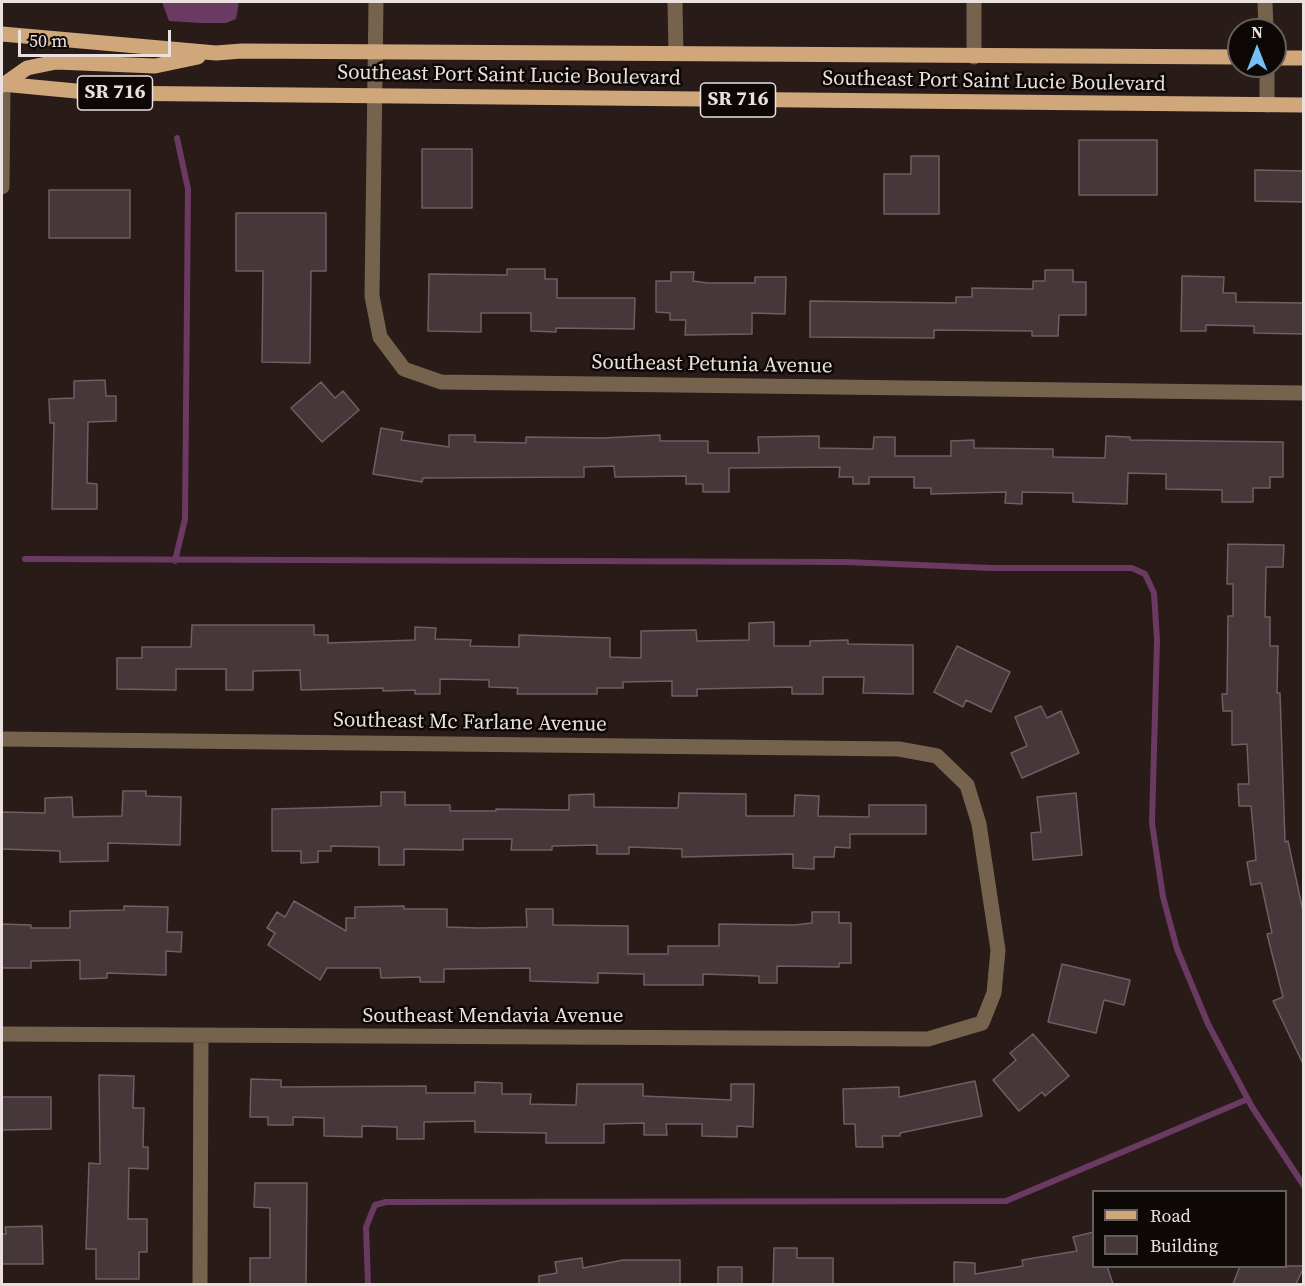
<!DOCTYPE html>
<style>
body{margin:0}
#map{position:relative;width:1305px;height:1286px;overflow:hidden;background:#281b18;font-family:"Source Serif 4",serif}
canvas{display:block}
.frame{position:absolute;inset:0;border:3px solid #eae1de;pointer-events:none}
.legend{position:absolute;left:1092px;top:1190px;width:195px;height:78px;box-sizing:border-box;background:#0d0706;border:2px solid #655e5c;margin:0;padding:8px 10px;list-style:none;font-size:18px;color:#eae1de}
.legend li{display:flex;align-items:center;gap:12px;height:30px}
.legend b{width:30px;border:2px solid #655e5c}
.north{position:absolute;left:1227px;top:18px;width:60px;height:60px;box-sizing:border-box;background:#0d0706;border:2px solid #655e5c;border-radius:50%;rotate:0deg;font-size:16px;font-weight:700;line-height:24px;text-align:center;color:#eae1de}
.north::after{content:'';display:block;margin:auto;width:21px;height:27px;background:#74c0f6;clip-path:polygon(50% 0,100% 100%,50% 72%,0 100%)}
.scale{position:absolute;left:18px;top:30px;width:153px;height:27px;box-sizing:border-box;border:3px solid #eae1de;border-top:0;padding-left:8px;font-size:18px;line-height:21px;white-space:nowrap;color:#eae1de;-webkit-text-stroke:4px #0d0706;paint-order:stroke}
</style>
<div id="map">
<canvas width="1305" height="1286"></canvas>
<div class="frame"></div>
<ul class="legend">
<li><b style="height:8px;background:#d0a77b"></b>Road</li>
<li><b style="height:16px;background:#45373a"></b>Building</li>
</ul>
<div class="north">N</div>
<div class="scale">50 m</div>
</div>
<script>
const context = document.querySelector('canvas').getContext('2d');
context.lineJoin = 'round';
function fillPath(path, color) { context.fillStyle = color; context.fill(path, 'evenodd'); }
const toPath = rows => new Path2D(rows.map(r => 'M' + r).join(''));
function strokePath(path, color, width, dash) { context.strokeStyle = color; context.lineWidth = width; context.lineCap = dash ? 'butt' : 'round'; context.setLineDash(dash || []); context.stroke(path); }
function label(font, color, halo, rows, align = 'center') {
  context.font = font + ' "Source Serif 4",serif'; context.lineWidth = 5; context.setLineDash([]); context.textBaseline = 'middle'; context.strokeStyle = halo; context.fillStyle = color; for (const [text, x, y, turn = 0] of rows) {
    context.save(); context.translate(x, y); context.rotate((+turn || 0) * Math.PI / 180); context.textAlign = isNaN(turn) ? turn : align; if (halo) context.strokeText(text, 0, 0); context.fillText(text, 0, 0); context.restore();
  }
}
fillPath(toPath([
 [162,2,239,2,236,19,226,23,200,23,169,21]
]), '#6b3a62');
strokePath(toPath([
 [25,559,846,562,992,568,1132,568,1145,574,1154,593,1157,640,1152,823,1163,897,1177,949,1208,1024,1252,1107,1304,1186],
 [175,561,185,519,188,189,177,138],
 [368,1284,366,1227,375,1205,386,1202,1006,1201,1248,1099]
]), '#6b3a62', 6);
const building = toPath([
 [1079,140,1157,140,1157,195,1079,195,1079,140],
 [422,149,472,149,472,208,422,208,422,149],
 [911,156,939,156,939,214,884,214,884,174,911,174,911,156],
 [1255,170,1304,171,1304,202,1255,201,1255,170],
 [49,190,130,190,130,238,49,238,49,190],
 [236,213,326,213,326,271,311,271,310,363,262,362,263,271,236,271,236,213],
 [507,269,545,269,545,279,557,279,557,298,635,298,634,329,556,328,556,332,531,331,531,313,481,313,481,332,428,331,429,274,507,275,507,269],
 [1045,270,1073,270,1073,282,1086,282,1086,315,1059,315,1058,336,1032,336,1032,331,934,330,934,338,810,337,810,301,956,303,956,297,972,297,972,288,1033,289,1033,281,1045,281,1045,270],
 [671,272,694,272,693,281,708,283,755,283,755,277,786,277,785,314,752,313,752,334,685,335,686,320,670,320,670,313,656,312,656,281,671,281,671,272],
 [1182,276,1224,277,1223,293,1236,293,1236,302,1304,303,1304,334,1254,333,1254,326,1206,325,1206,331,1181,331,1182,276],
 [105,380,106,396,116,396,116,421,88,422,87,483,97,484,97,509,52,509,54,423,50,423,49,399,74,398,74,381,105,380],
 [321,382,335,398,343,391,359,410,322,442,291,408,321,382],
 [381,428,403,432,401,440,449,447,449,435,475,435,475,442,526,443,526,437,603,438,660,435,660,441,708,441,708,453,759,453,758,437,819,436,819,448,873,449,874,437,895,437,895,456,951,456,951,441,974,440,974,448,1053,449,1053,457,1105,458,1106,436,1130,437,1130,440,1283,442,1283,477,1270,477,1270,488,1253,488,1253,502,1222,502,1222,490,1166,489,1166,474,1128,473,1127,504,1073,502,1073,493,1022,492,1022,504,1005,503,1006,492,931,494,931,488,914,488,914,477,869,477,869,484,853,484,853,477,839,477,840,467,729,468,729,492,703,492,703,484,686,484,686,476,615,477,614,466,584,467,584,477,423,478,422,482,373,474,381,428],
 [1228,544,1284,545,1283,567,1266,567,1265,617,1270,617,1270,646,1278,646,1277,693,1280,693,1285,842,1288,841,1304,916,1304,1066,1273,1001,1283,997,1267,934,1272,933,1261,883,1251,885,1247,862,1256,860,1251,806,1239,806,1238,784,1249,784,1247,744,1232,745,1232,711,1223,711,1222,694,1227,694,1228,616,1233,616,1233,584,1227,584,1228,544],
 [774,622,774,646,810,646,810,641,848,640,848,644,913,645,913,694,863,693,864,677,823,677,823,694,792,694,792,687,697,689,697,696,672,696,672,681,623,682,623,688,597,688,597,694,517,694,518,688,489,687,489,680,440,679,440,694,415,694,415,690,383,691,383,688,301,690,300,670,253,671,253,690,226,690,226,669,176,669,176,690,117,689,117,658,142,658,142,647,191,647,192,625,314,625,314,635,328,635,328,643,415,640,415,627,436,628,435,639,471,640,470,646,519,647,519,635,610,638,610,657,641,658,641,631,696,630,697,641,749,640,749,623,774,622],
 [957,646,1010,672,991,712,966,700,963,707,934,692,957,646],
 [1041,706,1047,718,1061,711,1079,753,1022,778,1011,753,1027,746,1015,717,1041,706],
 [123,791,146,791,146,796,181,797,180,845,108,843,108,861,60,862,60,851,2,849,2,812,45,813,45,798,72,797,73,817,122,816,123,791],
 [381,792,405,792,405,805,450,805,450,811,496,811,496,809,569,810,569,795,594,794,594,807,678,808,679,793,746,794,746,816,794,816,795,795,819,796,818,816,869,817,869,805,926,805,926,834,850,834,850,848,835,847,834,857,814,857,814,869,793,868,793,854,682,857,682,849,629,847,629,854,597,854,597,845,552,846,552,850,511,850,512,839,463,839,463,850,404,849,404,865,379,865,379,847,331,846,331,851,318,851,318,862,301,863,301,851,272,851,272,809,381,806,381,792],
 [1076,793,1082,855,1033,860,1031,833,1041,832,1037,797,1076,793],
 [294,901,346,931,346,918,355,918,355,907,404,906,404,909,447,909,447,927,479,928,527,927,526,909,553,909,553,925,628,926,628,954,668,954,668,946,719,946,719,924,794,925,812,923,812,912,839,912,839,923,851,923,851,963,839,963,839,967,777,966,777,983,759,983,759,976,703,974,703,985,644,985,644,974,598,973,598,983,530,981,530,968,444,969,444,982,420,982,420,977,381,978,380,968,327,968,320,980,268,945,275,933,267,928,277,912,285,917,294,901],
 [124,906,168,907,167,932,182,932,181,952,166,951,166,975,107,973,107,978,80,979,80,960,31,961,31,968,2,968,2,924,31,925,31,928,70,928,70,911,124,910,124,906],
 [1062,964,1130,980,1124,1005,1104,1000,1096,1033,1048,1022,1062,964],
 [1033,1034,1069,1076,1045,1096,1042,1092,1019,1111,993,1080,1016,1060,1010,1053,1033,1034],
 [99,1075,134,1076,133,1108,144,1108,143,1147,148,1147,148,1169,129,1168,128,1219,147,1219,147,1252,139,1252,139,1279,96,1279,96,1249,86,1249,89,1163,100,1164,99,1075],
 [251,1079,281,1080,281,1087,426,1086,426,1093,475,1093,475,1082,502,1083,502,1094,531,1094,530,1104,576,1105,577,1084,643,1084,643,1096,731,1100,731,1084,754,1084,753,1127,737,1126,737,1137,702,1136,702,1124,666,1124,667,1135,644,1135,644,1123,604,1124,604,1143,546,1143,546,1133,475,1132,475,1121,424,1122,424,1139,397,1139,397,1127,362,1126,362,1137,324,1136,324,1118,293,1117,293,1125,268,1125,268,1117,250,1117,251,1079],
 [975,1081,982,1116,900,1133,900,1136,882,1136,883,1147,856,1147,855,1124,844,1124,843,1089,899,1087,899,1097,975,1081],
 [2,1097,51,1097,51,1129,2,1130,2,1097],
 [255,1183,307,1183,306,1284,250,1284,250,1258,270,1258,270,1208,254,1207,255,1183],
 [42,1226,43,1264,2,1264,2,1234,6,1234,5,1227,42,1226],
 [1094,1232,1094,1266,1107,1266,1113,1284,954,1284,954,1262,975,1263,975,1274,1023,1266,1022,1260,1077,1251,1073,1237,1094,1232],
 [774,1248,797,1248,797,1258,833,1258,833,1284,773,1284,774,1248],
 [582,1258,583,1268,623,1260,680,1260,680,1284,539,1284,539,1276,557,1273,555,1262,582,1258],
 [1240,1266,1304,1266,1304,1267,1296,1284,1233,1284,1240,1266],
 [718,1267,742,1267,742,1284,718,1284,718,1267]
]);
fillPath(building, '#45373a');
strokePath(building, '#6f5f62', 1.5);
strokePath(toPath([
 [376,2,372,296,380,337,404,369,441,382,1304,393],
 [675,2,676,53],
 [974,2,974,57],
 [1265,2,1266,30],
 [1267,105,1267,66],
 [2,187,3,85],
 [2,739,899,749,937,756,967,785,979,824,998,950,994,993,982,1023,928,1039,2,1034],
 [200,1284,201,1037]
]), '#76634e', 15);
strokePath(toPath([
 [2,34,216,53,242,51,1239,57],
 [1275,58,1304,58],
 [2,84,97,93,1304,105],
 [3,85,27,68,56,62,155,66,198,57]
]), '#d0a77b', 15);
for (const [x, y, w] of [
 [115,93,75],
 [738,100,75]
]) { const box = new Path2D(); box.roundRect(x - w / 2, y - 17, w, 34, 4.5); context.fillStyle = '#0d0706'; context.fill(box); strokePath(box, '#eae1de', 1.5); }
label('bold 20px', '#eae1de', null, [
 ["SR 716",115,93],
 ["SR 716",738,100]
]);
label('21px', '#eae1de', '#0d0706', [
 ["Southeast Port Saint Lucie Boulevard",509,76,1],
 ["Southeast Port Saint Lucie Boulevard",994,82,1],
 ["Southeast Petunia Avenue",712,365,1],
 ["Southeast Mc Farlane Avenue",470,723,1],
 ["Southeast Mendavia Avenue",493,1017]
]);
</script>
